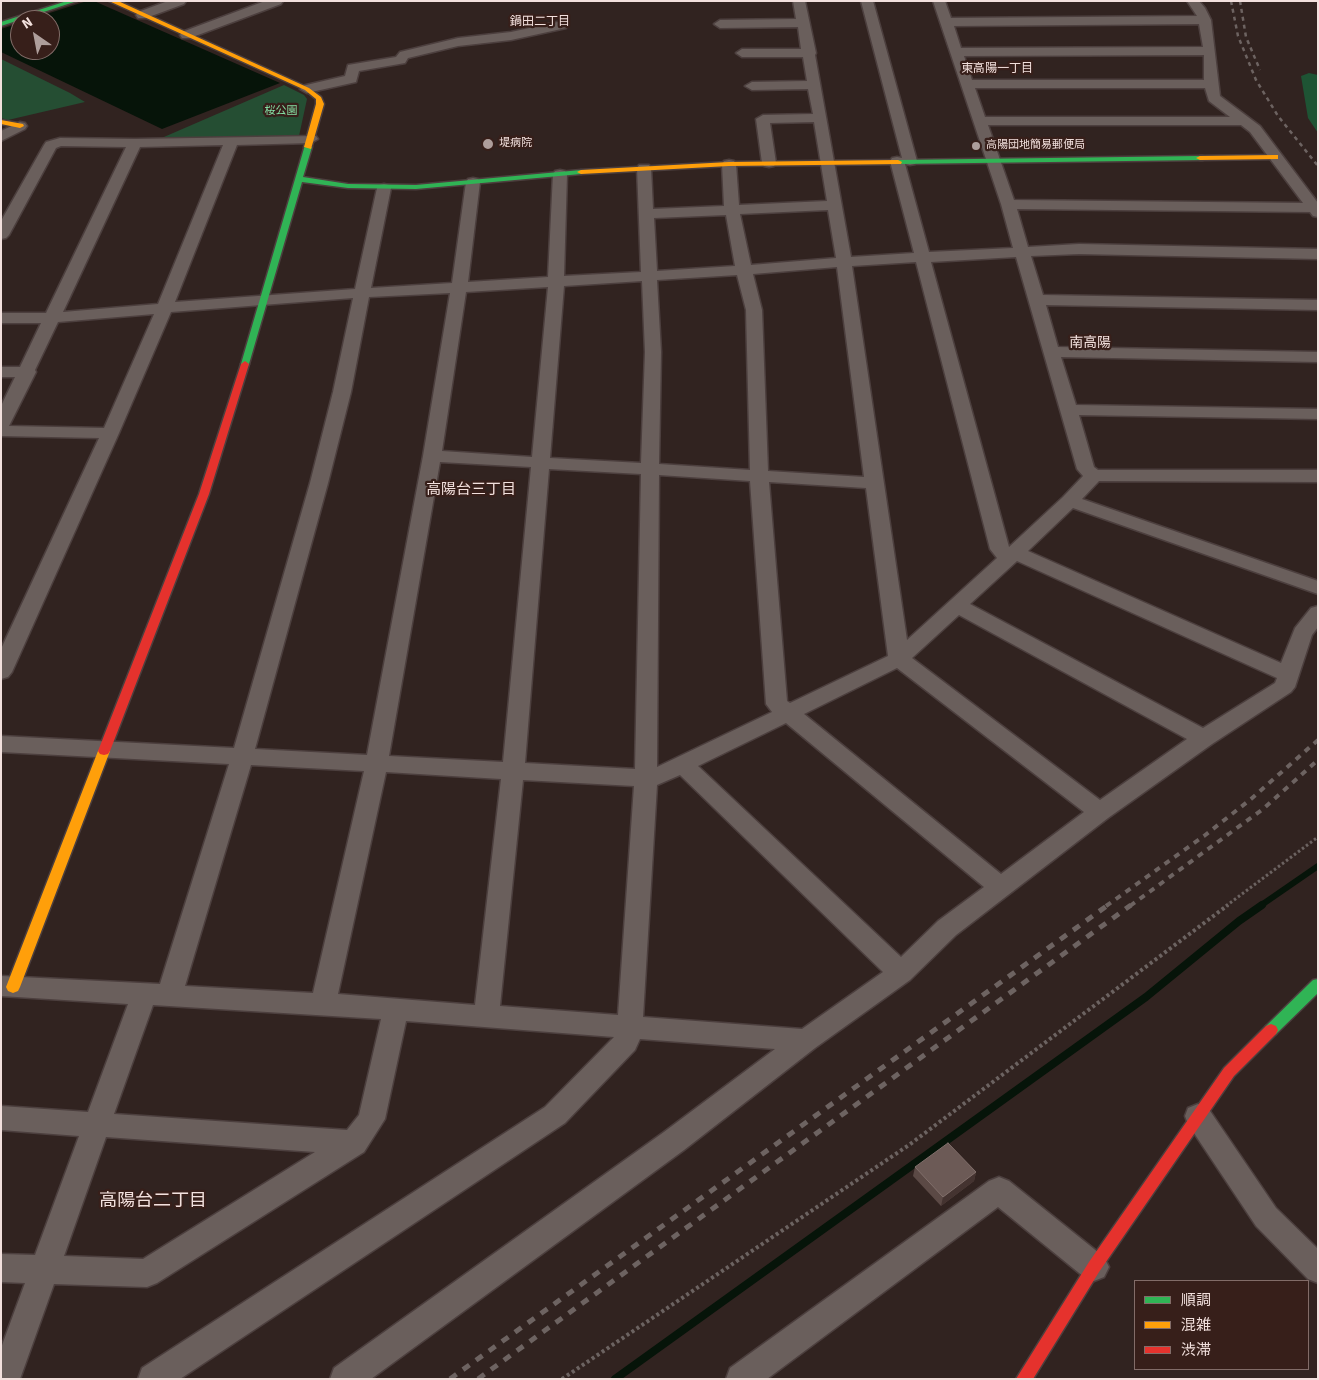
<!DOCTYPE html>
<meta charset="utf-8">
<style>
body{margin:0}
#map{position:relative;width:1319px;height:1380px;overflow:hidden;background:#312320;font-family:"Source Sans 3","Noto Sans JP",sans-serif}
canvas{display:block}
.frame{position:absolute;inset:0;border:2px solid #f2e0dd;pointer-events:none}
.legend{position:absolute;left:1134px;top:1280px;width:175px;height:90px;box-sizing:border-box;background:#371f1a;border:1px solid #826c68;margin:0;padding:6px 9px;list-style:none;font-size:15px;color:#f2e0dd}
.legend li{display:flex;align-items:center;gap:10px;height:25px}
.legend b{width:25px;border:1px solid #826c68}
.north{position:absolute;left:10px;top:10px;width:50px;height:50px;box-sizing:border-box;background:#371f1a;border:1px solid #826c68;border-radius:50%;rotate:327deg;font-size:14px;font-weight:700;line-height:20px;text-align:center;color:#f2e0dd}
.north::after{content:'';display:block;margin:auto;width:18px;height:22px;background:#ae9e9b;clip-path:polygon(50% 0,100% 100%,50% 72%,0 100%)}
</style>
<div id="map">
<canvas width="1319" height="1380"></canvas>
<div class="frame"></div>
<ul class="legend">
<li><b style="height:6px;background:#30b455"></b>順調</li>
<li><b style="height:6px;background:#ff9f0a"></b>混雑</li>
<li><b style="height:6px;background:#e5322d"></b>渋滞</li>
</ul>
<div class="north">N</div>
</div>
<script>
const context = document.querySelector('canvas').getContext('2d');
context.lineJoin = 'round';
function fillPath(path, color) { context.fillStyle = color; context.fill(path, 'evenodd'); }
const toPath = rows => new Path2D(rows.map(r => 'M' + r).join(''));
function strokePath(path, color, width, dash) { context.strokeStyle = color; context.lineWidth = width; context.lineCap = dash ? 'butt' : 'round'; context.setLineDash(dash || []); context.stroke(path); }
function label(font, color, halo, rows, align = 'center') {
  context.font = font + ' "Source Sans 3","Noto Sans JP",sans-serif'; context.lineWidth = 4.5; context.setLineDash([]); context.textBaseline = 'middle'; context.strokeStyle = halo; context.fillStyle = color; for (const [text, x, y, turn = 0] of rows) {
    context.save(); context.translate(x, y); context.rotate((+turn || 0) * Math.PI / 180); context.textAlign = isNaN(turn) ? turn : align; if (halo) context.strokeText(text, 0, 0); context.fillText(text, 0, 0); context.restore();
  }
}
fillPath(toPath([
 [1,59,70,93,85,102,8,120,1,118],
 [284,85,304,95,307,99,299,136,157,140]
]), '#254e33');
fillPath(toPath([
 [1309,73,1318,75,1318,133,1308,118,1301,76]
]), '#1e5434');
fillPath(toPath([
 [87,1,94,1,280,83,162,129,1,52,1,29,20,23,20,50,50,50,50,20,28,20]
]), '#061409');
strokePath(toPath([
 [1260,906,1318,866]
]), '#061409', 6);
strokePath(toPath([
 [615,1379,1146,997,1239,921,1262,905]
]), '#061409', 8);
const street = toPath([
 [168,1,186,1,184,4,146,18,138,18,136,15,138,12,168,1],
 [265,1,283,1,281,4,190,38,182,38,180,35,182,32,265,1],
 [793,1,805,1,816,53,815,55,851,257,914,253,890,161,892,158,897,157,902,158,861,1,873,1,917,161,915,164,910,165,905,164,929,252,1013,248,1001,204,933,1,945,1,951,18,1197,16,1187,1,1199,1,1205,8,1211,20,1220,96,1260,126,1318,203,1318,217,1313,216,1310,212,1017,209,1028,247,1079,244,1318,249,1318,259,1079,254,1031,256,1043,295,1318,300,1318,310,1046,305,1058,347,1318,352,1318,362,1061,357,1076,405,1318,409,1318,419,1079,415,1094,467,1098,470,1318,470,1318,482,1099,481,1082,499,1318,581,1318,594,1073,508,1028,551,1281,663,1295,628,1311,608,1318,606,1318,627,1312,635,1295,687,1291,692,1212,744,1108,818,956,935,910,980,815,1048,684,1150,371,1379,330,1379,334,1368,664,1132,775,1049,640,1039,635,1050,565,1123,180,1379,138,1379,142,1368,545,1107,614,1037,406,1021,385,1119,364,1152,157,1283,147,1287,54,1284,20,1379,1,1379,1,1348,25,1283,1,1282,1,1254,35,1255,79,1136,1,1130,1,1106,88,1112,128,1004,1,996,1,976,160,984,229,764,1,752,1,736,234,748,310,483,333,392,353,298,171,312,119,433,12,672,8,677,1,679,1,649,99,438,1,436,1,406,15,377,1,377,1,367,20,367,41,323,1,323,1,313,46,313,126,147,61,146,56,148,9,235,6,238,1,239,1,221,44,145,46,142,60,138,135,139,316,136,318,139,311,143,237,145,175,302,355,289,377,188,379,185,384,184,389,185,391,188,371,288,452,283,466,182,468,179,473,178,478,179,480,182,468,282,548,277,553,174,555,171,560,170,565,171,567,174,564,276,641,272,637,168,639,165,649,165,651,168,653,209,724,206,722,164,724,161,729,160,734,161,736,164,739,205,827,201,814,122,770,123,776,163,774,166,769,167,764,166,762,163,756,119,763,115,813,114,808,89,752,90,745,86,752,82,807,81,803,57,742,57,736,53,742,49,801,49,798,27,720,28,714,24,720,20,796,19,793,1],
 [1199,24,1203,47,961,48,954,26,1199,24],
 [1204,55,1204,80,972,80,964,56,1204,55],
 [975,88,1205,88,1209,101,1230,117,985,117,975,88],
 [988,125,1241,125,1250,132,1303,203,1014,200,988,125],
 [223,145,158,304,63,312,140,147,223,145],
 [828,210,836,258,751,265,740,214,828,210],
 [726,215,735,266,657,271,654,218,726,215],
 [1016,257,1077,469,1083,476,1063,497,1009,547,931,262,1016,257],
 [916,262,990,549,997,558,907,640,852,266,916,262],
 [837,267,864,477,768,471,762,310,753,274,837,267],
 [737,275,746,310,750,470,659,464,661,352,657,280,737,275],
 [642,281,645,352,641,463,550,458,564,286,642,281],
 [548,287,532,457,442,451,466,292,548,287],
 [450,293,423,456,367,755,255,749,328,483,351,392,369,297,450,293],
 [154,314,104,428,9,426,36,372,35,370,58,322,154,314],
 [440,462,531,467,503,762,389,756,440,462],
 [549,469,641,474,635,769,525,763,549,469],
 [659,475,750,481,766,704,772,712,657,767,659,475],
 [769,482,866,488,888,656,790,703,787,701,769,482],
 [1017,561,1277,678,1275,683,1203,728,970,604,1017,561],
 [959,615,1187,739,1100,800,912,658,959,615],
 [897,668,1084,812,1001,874,804,714,897,668],
 [786,723,984,887,938,921,901,957,698,766,786,723],
 [251,765,364,771,313,993,185,986,251,765],
 [386,772,501,779,475,1005,338,994,386,772],
 [680,775,883,972,802,1029,643,1017,657,785,680,775],
 [523,780,634,786,618,1015,500,1006,523,780],
 [153,1005,381,1019,359,1115,347,1130,114,1114,153,1005],
 [106,1137,315,1152,143,1259,64,1256,106,1137],
 [562,21,568,25,566,28,511,40,458,46,408,58,405,63,359,71,356,82,307,93,300,89,302,86,345,76,348,65,396,57,400,52,458,38,511,32,562,21],
 [20,122,25,123,27,126,25,129,1,141,1,131,20,122],
 [1198,1104,1208,1108,1276,1208,1318,1249,1318,1283,1308,1279,1256,1226,1188,1124,1185,1116,1188,1108,1198,1104],
 [999,1177,1009,1181,1104,1257,1109,1267,1104,1277,1094,1281,1084,1277,998,1207,767,1379,726,1379,730,1368,989,1181,999,1177]
]);
const fast = toPath([
 [67,1,77,1,1,26,1,22,67,1],
 [305,145,312,147,303,177,348,184,416,185,581,170,585,172,581,174,416,189,348,188,302,182,249,364,248,366,242,366,241,364,305,145],
 [1200,156,1203,156,1203,160,898,164,894,162,898,160,1200,156],
 [1318,979,1318,993,1276,1034,1271,1036,1266,1034,1264,1030,1266,1026,1313,980,1318,979]
]);
const slow = toPath([
 [109,1,118,1,309,88,321,97,324,104,311,149,304,147,316,104,316,99,305,90,109,1],
 [1,120,23,124,24,126,20,128,1,124,1,120],
 [1275,155,1278,155,1278,159,1200,160,1196,158,1200,156,1275,155],
 [898,160,902,162,901,164,729,166,581,174,577,172,581,170,729,162,898,160],
 [104,747,108,748,110,751,20,987,18,991,13,993,8,991,6,987,98,751,100,748,104,747]
]);
const jam = toPath([
 [245,361,249,364,209,494,110,751,108,754,104,755,100,754,98,751,199,494,241,364,245,361],
 [1271,1024,1276,1026,1278,1030,1276,1034,1234,1076,1099,1272,1033,1379,1016,1379,1089,1262,1224,1068,1266,1026,1271,1024]
]);
strokePath(street, '#4c3f3e', 3);
strokePath(fast, '#4c3f3e', 3);
strokePath(slow, '#4c3f3e', 3);
strokePath(jam, '#4c3f3e', 3);
strokePath(toPath([
 [1226,906,1318,837]
]), '#6c6361', 3, [2.5, 2.5]);
strokePath(toPath([
 [562,1379,909,1145,1228,905]
]), '#6c6361', 4, [3, 3]);
fillPath(street, '#6a5f5c');
fillPath(fast, '#30b455');
fillPath(slow, '#ff9f0a');
fillPath(jam, '#e5322d');
strokePath(toPath([
 [1231,1,1238,36,1256,80,1278,116,1318,166],
 [1240,1,1246,37,1260,70]
]), '#6d6361', 2.5, [4, 4]);
strokePath(toPath([
 [1106,906,1204,836,1251,799,1318,740],
 [1130,906,1263,809,1318,760]
]), '#6d6361', 4, [6, 6]);
strokePath(toPath([
 [450,1379,1108,905],
 [478,1379,1131,905]
]), '#6d6361', 5, [8, 8]);
fillPath(toPath([
 [915,1167,976,1172,974,1181,941,1206,913,1176]
]), '#5b4945');
fillPath(toPath([
 [976,1172,974,1181,941,1206,943,1197]
]), '#443330');
const building = toPath([
 [948,1143,976,1172,943,1197,915,1167,948,1143]
]);
fillPath(building, '#6c5a56');
strokePath(building, '#816f6b', 1);
for (const [x, y, r, color] of [
 [488,144,6,"#ae9e9b"],
 [976,146,5,"#ae9e9b"]
]) { const dot = new Path2D(); dot.arc(x, y, r, 0, 2 * Math.PI); context.fillStyle = color; context.fill(dot); strokePath(dot, '#371f1a', 2); }
label('11px', '#85dfa4', '#371f1a', [
 ["桜公園",281,112]
]);
label('11px', '#f2e0dd', '#371f1a', [
 ["堤病院",499,144],
 ["高陽団地簡易郵便局",986,146]
], 'left');
label('12px', '#f2e0dd', '#371f1a', [
 ["鍋田二丁目",540,22],
 ["東高陽一丁目",997,69]
]);
label('14px', '#f2e0dd', '#371f1a', [
 ["南高陽",1090,344]
]);
label('15px', '#f2e0dd', '#371f1a', [
 ["高陽台三丁目",471,491]
]);
label('18px', '#f2e0dd', '#371f1a', [
 ["高陽台二丁目",153,1202]
]);
</script>
